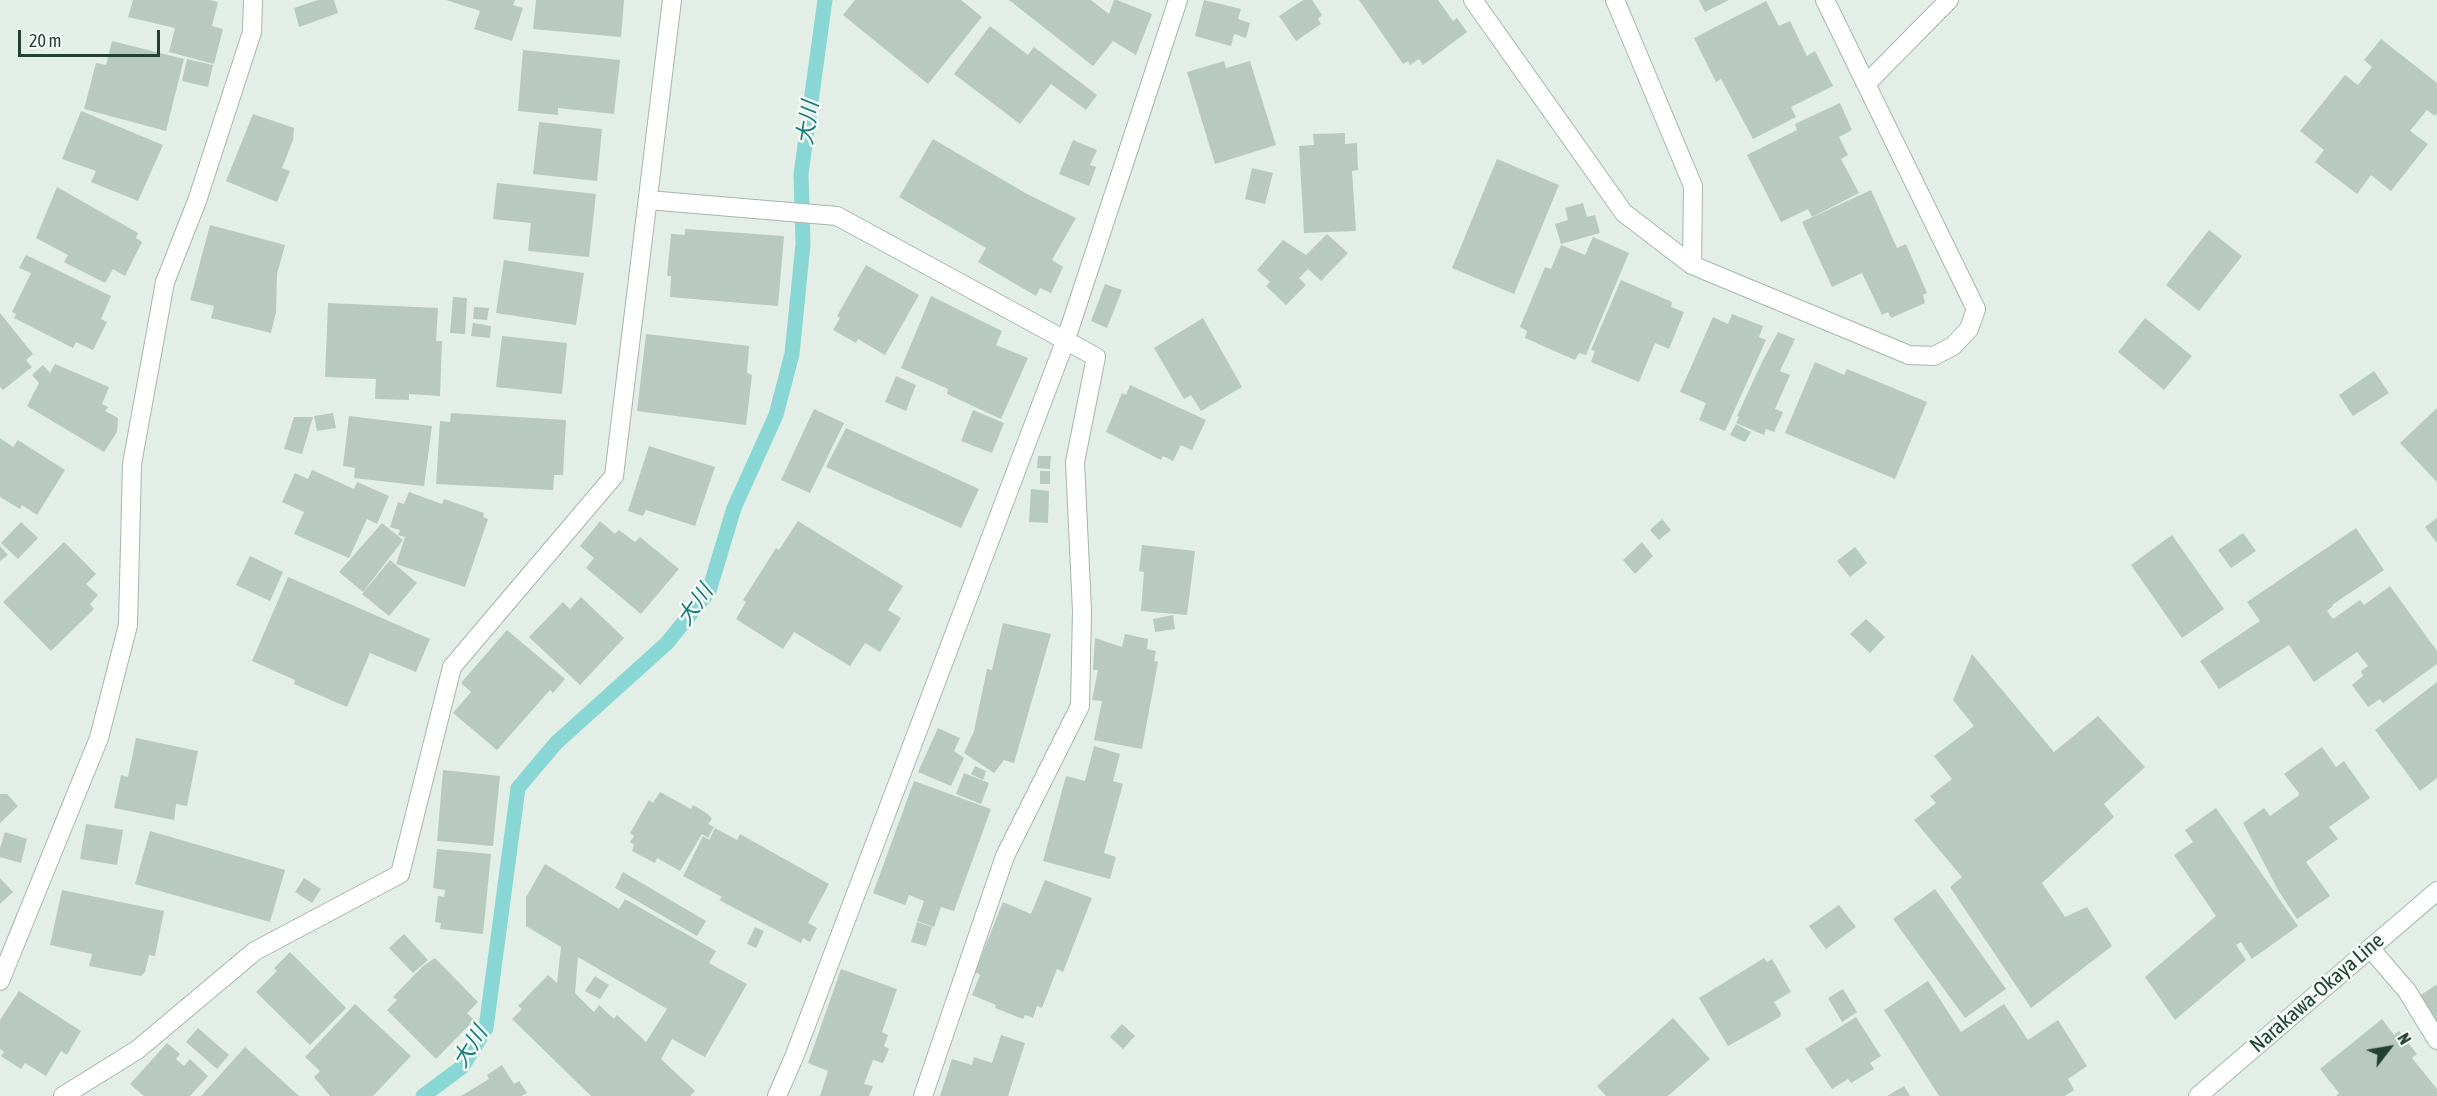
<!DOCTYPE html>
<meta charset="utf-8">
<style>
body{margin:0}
#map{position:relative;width:2437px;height:1096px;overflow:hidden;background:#e3eee7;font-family:"Asap Condensed",sans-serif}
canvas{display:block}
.north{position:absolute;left:2359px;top:1018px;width:60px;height:60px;-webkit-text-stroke:4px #f4faf6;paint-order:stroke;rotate:59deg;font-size:16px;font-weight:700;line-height:24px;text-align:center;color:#214133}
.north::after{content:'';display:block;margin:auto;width:21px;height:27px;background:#214133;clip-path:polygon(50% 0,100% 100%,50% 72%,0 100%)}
.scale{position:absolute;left:18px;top:30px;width:142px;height:27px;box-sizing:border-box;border:3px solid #214133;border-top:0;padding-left:8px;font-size:18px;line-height:21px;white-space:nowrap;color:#214133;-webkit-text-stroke:4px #f4faf6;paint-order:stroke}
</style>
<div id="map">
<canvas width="2437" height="1096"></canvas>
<div class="north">N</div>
<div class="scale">20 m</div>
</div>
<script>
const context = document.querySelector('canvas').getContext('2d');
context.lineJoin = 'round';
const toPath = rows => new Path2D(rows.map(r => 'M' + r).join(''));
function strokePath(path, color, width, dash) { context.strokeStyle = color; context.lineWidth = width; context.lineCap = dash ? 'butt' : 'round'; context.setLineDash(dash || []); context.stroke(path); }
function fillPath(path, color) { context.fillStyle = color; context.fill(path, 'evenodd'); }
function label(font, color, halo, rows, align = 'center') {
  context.font = font + ' "Asap Condensed","Noto Sans JP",sans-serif'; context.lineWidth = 5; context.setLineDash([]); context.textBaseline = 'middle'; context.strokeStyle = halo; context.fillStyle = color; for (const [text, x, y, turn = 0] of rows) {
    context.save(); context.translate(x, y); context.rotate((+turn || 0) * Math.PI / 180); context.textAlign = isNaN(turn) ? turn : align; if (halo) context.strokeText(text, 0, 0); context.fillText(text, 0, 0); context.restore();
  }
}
strokePath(toPath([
 [423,1096,462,1067,486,1028,518,788,556,743,667,643,709,591,734,508,776,415,792,354,803,244,801,174,825,0]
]), '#88d7d5', 15);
fillPath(toPath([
 [133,0,210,0,218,2,212,26,223,29,214,64,169,52,175,28,128,17],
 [318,0,334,0,338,13,299,27,294,8],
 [446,0,515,0,513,5,523,8,512,41,474,29,480,11],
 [536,0,624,0,621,37,533,29],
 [855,0,961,0,982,17,928,84,843,15],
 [1009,0,1091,0,1109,14,1114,0,1117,0,1152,14,1136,55,1113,41,1093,66],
 [1204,0,1241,9,1238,19,1250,23,1246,38,1234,34,1231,46,1195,36],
 [1303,0,1312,0,1322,15,1318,19,1321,24,1296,41,1279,16],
 [1359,0,1438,0,1453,21,1457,18,1467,32,1423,65,1419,59,1410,65,1408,61,1403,64],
 [1699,0,1729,0,1705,12],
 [1766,1,1779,26,1790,21,1807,56,1815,51,1833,86,1791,107,1796,117,1753,139,1721,79,1716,82,1694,38],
 [990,26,1028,55,1034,47,1097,95,1086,110,1051,84,1020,124,954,74],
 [2381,39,2437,83,2437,113,2435,116,2427,110,2410,131,2428,144,2391,191,2371,175,2357,194,2315,162,2324,150,2300,131,2345,75,2358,85,2372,67,2364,60],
 [112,41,184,59,166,131,84,109,96,63,106,65],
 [523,50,620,60,614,114,558,108,558,115,518,111],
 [187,59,213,65,208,87,182,81],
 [1224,61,1226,68,1250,61,1276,145,1215,164,1187,72],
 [1840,103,1852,130,1839,137,1848,155,1841,159,1859,193,1812,217,1808,209,1781,222,1747,155,1797,130,1795,124],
 [81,111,163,145,138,201,91,182,96,171,62,159],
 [253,114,294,128,293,140,282,168,290,171,277,202,226,181],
 [539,122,602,129,597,181,533,174],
 [1345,133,1345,144,1357,143,1358,170,1352,171,1356,231,1304,233,1299,146,1314,145,1313,134],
 [933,139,1027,194,1076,218,1052,260,1063,267,1051,293,1040,288,1036,296,978,262,986,248,899,197],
 [1073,140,1097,150,1090,165,1096,167,1089,186,1059,174],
 [1497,159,1559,185,1514,294,1452,268],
 [1252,168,1273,173,1265,204,1245,199],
 [497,183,596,194,589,257,528,251,531,223,493,219],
 [57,187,138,233,136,238,142,242,125,276,113,269,105,283,64,262,68,255,36,238],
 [1871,190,1897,248,1906,244,1927,293,1923,295,1925,303,1891,318,1888,312,1882,315,1862,273,1832,287,1802,222],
 [1583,203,1587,217,1595,215,1600,233,1561,244,1555,224,1568,220,1565,208],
 [210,225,285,245,277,274,276,312,271,333,211,318,214,306,190,300],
 [685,229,784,236,778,306,670,297,671,276,667,276,671,234,685,235],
 [2209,230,2242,256,2199,311,2166,285],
 [1327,234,1348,253,1321,281,1308,269,1299,278,1306,285,1286,305,1266,286,1270,282,1257,270,1283,240,1306,255],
 [1593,237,1629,253,1586,355,1579,353,1575,360,1525,338,1527,331,1520,327,1545,267,1551,269,1561,245,1585,255],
 [26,255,111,296,101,319,107,322,93,350,76,342,73,348,14,318,16,314,12,312,31,273,19,268],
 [504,260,584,273,576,325,496,313],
 [866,265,919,295,885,355,858,339,856,343,833,330,840,318,837,316],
 [1621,280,1672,302,1671,307,1684,312,1669,349,1655,343,1639,382,1591,362,1595,351,1591,350],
 [1105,284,1122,290,1107,328,1091,321],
 [931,296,1002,331,996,345,1028,358,1001,419,947,394,948,389,901,368],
 [453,297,467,298,465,334,450,333],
 [328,303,438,308,436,341,442,341,440,396,409,394,409,400,375,399,376,379,325,377],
 [474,307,489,308,487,320,473,319],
 [0,313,33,354,26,360,32,367,3,390,0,387],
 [1732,314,1763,326,1759,337,1766,340,1725,431,1699,420,1706,403,1680,392,1713,317,1728,324],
 [1203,318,1242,387,1201,411,1191,395,1184,399,1154,348],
 [2145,318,2192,356,2164,390,2118,352],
 [473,323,491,326,490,338,471,336],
 [1778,332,1795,339,1780,371,1790,375,1775,409,1783,412,1774,432,1766,429,1764,435,1736,423,1739,417,1737,416,1762,362],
 [646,334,749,346,747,373,752,375,746,425,637,411],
 [502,336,567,343,562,394,496,387],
 [1815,362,1844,375,1847,369,1927,402,1895,479,1785,433],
 [55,364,109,387,102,404,108,407,105,411,118,418,117,432,104,452,27,406,39,383,32,375,43,365,50,373],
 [2374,371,2389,393,2353,416,2339,395],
 [896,376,916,385,906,411,885,402],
 [1130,385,1206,420,1192,450,1181,445,1173,461,1163,456,1161,460,1106,432,1122,393,1126,395],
 [2437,408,2437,482,2400,443],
 [814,409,844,423,810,493,781,480],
 [973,410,1004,423,992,453,961,441],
 [333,413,336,428,317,431,314,416],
 [451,413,566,420,563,475,554,475,553,490,436,484,440,421,450,422],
 [349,416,432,426,424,486,354,478,355,468,343,466],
 [294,417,313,417,302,454,284,449],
 [1736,424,1751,432,1745,442,1730,435],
 [846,428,979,489,961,528,826,467],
 [0,438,13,447,18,440,65,470,37,515,22,505,20,509,0,497],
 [649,446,715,467,695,526,646,510,643,516,628,511],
 [1038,456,1051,456,1050,469,1037,468],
 [312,470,354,489,357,482,389,496,377,524,367,519,349,558,294,534,304,512,282,502,295,473,308,479],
 [1040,471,1050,471,1050,484,1040,484],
 [1031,489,1049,491,1048,523,1029,522],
 [409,492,442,504,444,499,484,513,483,517,488,519,465,587,396,564,405,537,398,535,400,530,390,527,398,502,404,504],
 [2437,518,2437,543,2425,527],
 [1662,519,1671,530,1659,540,1650,530],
 [600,521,615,534,619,530,635,542,640,537,679,569,641,614,586,568,594,558,580,546],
 [798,521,903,586,888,610,901,618,880,652,865,643,850,666,794,632,783,649,736,619,746,602,743,600,776,548,779,550],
 [21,522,38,538,18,559,1,543],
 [382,523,403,540,363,592,339,572],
 [2356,528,2384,570,2332,605,2333,606,2327,611,2333,619,2360,600,2364,605,2390,586,2437,651,2437,664,2383,703,2380,699,2368,707,2352,685,2363,676,2361,671,2368,666,2357,652,2314,682,2289,645,2219,689,2200,661,2260,621,2247,602],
 [2243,533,2256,551,2231,568,2218,550],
 [2172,535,2224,609,2182,638,2131,565],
 [64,542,96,574,86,584,98,595,90,604,94,609,51,651,3,602],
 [1642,542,1653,556,1635,574,1623,560],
 [1142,545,1195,551,1187,615,1141,611,1144,572,1139,571],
 [0,546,8,555,0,561],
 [1855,547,1867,563,1850,577,1837,561],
 [250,556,283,572,270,601,236,585],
 [390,560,417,583,389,616,362,594],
 [288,577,430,639,416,672,370,653,347,707,294,684,295,680,252,661],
 [581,597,624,638,580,685,529,637,563,602,570,609],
 [1173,615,1175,629,1155,632,1153,619],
 [1866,619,1885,637,1870,653,1850,634],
 [1003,623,1051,634,1014,763,1004,760,994,773,964,753,974,731,987,669,992,670],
 [507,630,565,679,553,693,550,690,497,750,453,713,471,692,461,683],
 [1125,634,1148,639,1147,649,1156,651,1154,661,1158,662,1142,749,1094,740,1102,701,1092,700,1098,670,1093,670,1095,638,1122,647],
 [1972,654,2054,752,2098,716,2145,767,2104,804,2114,817,2042,883,2065,917,2087,907,2112,946,2031,1008,1950,887,1962,877,1914,820,1936,803,1930,796,1952,779,1934,756,1974,726,1953,700],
 [2437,682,2437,778,2420,791,2375,730],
 [938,728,960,738,954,751,964,758,951,786,918,772],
 [136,738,198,751,187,806,176,804,174,820,114,808,121,775,128,777],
 [1094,746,1120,754,1113,781,1123,784,1104,853,1116,857,1110,879,1043,861,1066,776,1085,781],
 [2322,747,2336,767,2344,761,2370,798,2329,827,2338,839,2306,862,2330,896,2297,919,2278,890,2243,823,2264,808,2270,816,2298,796,2299,793,2284,774],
 [975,766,986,771,983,780,971,774],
 [443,770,500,776,493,846,437,841],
 [964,773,989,783,981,804,956,794],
 [914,781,991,809,954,911,941,907,934,927,917,921,924,901,909,895,905,905,873,893],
 [660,792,691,809,693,805,708,814,712,819,708,824,714,827,708,838,702,834,680,871,657,858,655,863,632,851,634,845,630,842,634,836,630,833,649,800,653,803],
 [0,794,7,794,18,806,0,823],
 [2216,808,2298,926,2252,959,2241,942,2236,945,2246,960,2175,1020,2145,977,2216,916,2174,855,2193,842,2185,830],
 [86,824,123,830,117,865,80,859],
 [715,828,737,840,740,834,829,884,808,923,817,928,810,942,803,938,801,943,719,900,722,897,683,876,703,836,709,840],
 [150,831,285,870,270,922,135,884],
 [5,832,27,839,21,863,0,857,0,848],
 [437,849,491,854,483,934,440,929,441,923,435,922,438,896,444,897,445,890,433,888],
 [545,864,619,909,625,899,716,951,709,963,747,984,705,1057,672,1039,661,1059,695,1091,690,1096,591,1096,512,1019,522,1009,518,1006,548,975,557,983,561,947,526,926,526,897],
 [578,957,667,1009,646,1042,617,1015,614,1019,599,1005,594,1012,575,993],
 [623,872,706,921,697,936,615,888],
 [0,878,13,892,0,904],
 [304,878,321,889,312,903,295,892],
 [1045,880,1092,898,1063,972,1057,969,1042,1008,1037,1006,1033,1018,1025,1015,1023,1019,995,1008,996,1005,972,995,980,975,975,972,1003,902,1031,914],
 [1935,889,2006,989,1965,1018,1893,919],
 [62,890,164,911,155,956,149,955,145,972,141,976,89,966,92,954,50,945],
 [1839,905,1856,927,1826,949,1809,926],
 [917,922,932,927,926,946,911,942],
 [755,927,764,931,756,948,747,944],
 [404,934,428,960,413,973,389,948],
 [290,952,346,1008,310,1045,256,992,277,971,274,968],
 [435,958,478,1002,467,1013,474,1020,436,1059,387,1010,397,1000,393,997,423,966],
 [1764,958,1767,962,1772,959,1791,992,1774,1002,1781,1013,1780,1017,1728,1046,1699,998],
 [841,969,897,989,882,1032,888,1035,884,1046,889,1049,883,1063,873,1060,864,1084,873,1086,869,1096,820,1096,828,1071,808,1063],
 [595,976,609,985,600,999,585,991],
 [1928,981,1961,1032,2004,1004,2028,1040,2058,1020,2087,1066,2068,1079,2074,1090,2065,1096,1939,1096,1884,1010],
 [2436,985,2437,986,2437,1025,2419,996],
 [1843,989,1857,1012,1842,1022,1828,998],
 [19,991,81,1031,67,1055,61,1051,46,1076,25,1063,21,1069,1,1056,4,1052,0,1049,0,1020],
 [355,1004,411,1056,373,1096,330,1096,314,1077,320,1071,305,1057],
 [1856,1017,1881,1056,1870,1063,1874,1069,1851,1083,1848,1079,1832,1089,1805,1049],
 [1673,1018,1710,1059,1668,1096,1606,1096,1597,1086],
 [2382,1019,2394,1035,2399,1031,2417,1054,2412,1058,2437,1089,2437,1096,2336,1096,2339,1093,2320,1069],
 [1122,1024,1135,1036,1123,1049,1110,1037],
 [198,1028,229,1055,217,1069,186,1042],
 [1001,1035,1025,1043,1008,1096,940,1096,952,1059,972,1065,974,1057,992,1063],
 [167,1043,180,1054,176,1059,184,1066,190,1059,208,1076,190,1096,144,1096,130,1084],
 [245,1047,299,1096,201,1096],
 [502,1065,514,1084,519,1081,527,1093,521,1096,461,1096,489,1079,487,1075],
 [1904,1086,1910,1096,1887,1096]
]), '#b8c9c0');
const street = toPath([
 [1473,0,1624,213,1692,265,1909,355,1934,356,1953,346,1969,329,1976,309,1825,0],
 [1615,0,1693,186,1692,265],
 [1866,84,1949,0],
 [648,200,837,216,1096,357,1075,462,1082,611,1080,706,1005,856,923,1096],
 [2370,948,2407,991,2437,1040],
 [0,981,99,738,128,625,132,464,165,282,197,201,252,32,253,0],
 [63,1096,137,1050,255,951,400,874,452,667,614,476,672,0],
 [777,1096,794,1057,1066,339,1178,0]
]);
const secondary = toPath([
 [2198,1096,2437,891]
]);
strokePath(street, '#a5b7ad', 20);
strokePath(secondary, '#a1bbad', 20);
strokePath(street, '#fff', 18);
strokePath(secondary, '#fff', 18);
label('21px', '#214133', '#f4faf6', [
 ["Narakawa-Okaya Line",2317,993,-41]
]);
label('italic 22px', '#167c7b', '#f4faf6', [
 ["大川",808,123,-82],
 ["大川",695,605,-55],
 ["大川",470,1047,-58]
]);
</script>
